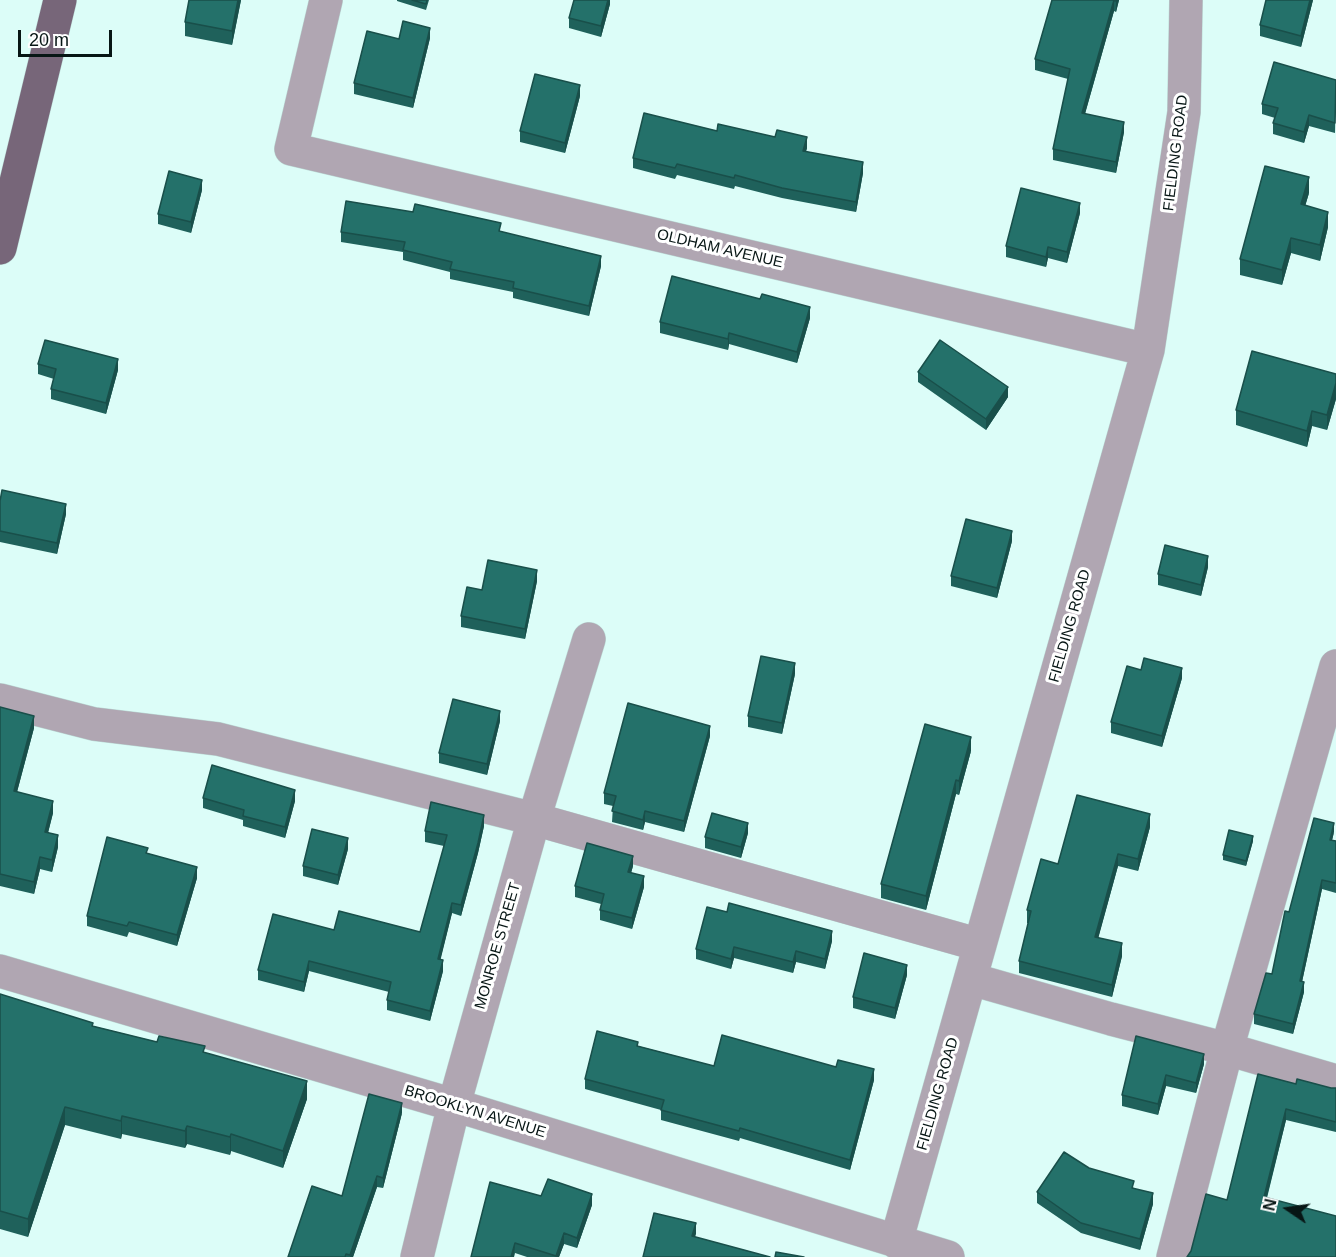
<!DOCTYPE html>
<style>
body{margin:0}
#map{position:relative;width:1336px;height:1257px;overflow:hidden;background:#dcfdf8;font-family:Arial,sans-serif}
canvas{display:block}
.north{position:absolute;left:1258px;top:1179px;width:60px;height:60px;-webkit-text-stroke:4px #fff;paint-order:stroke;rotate:283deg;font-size:16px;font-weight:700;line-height:24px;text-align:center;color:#071615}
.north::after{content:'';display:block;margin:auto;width:21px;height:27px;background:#071615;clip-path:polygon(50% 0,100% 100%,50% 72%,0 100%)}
.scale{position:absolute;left:18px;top:30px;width:94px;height:27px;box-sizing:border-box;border:3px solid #071615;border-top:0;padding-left:8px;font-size:18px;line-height:21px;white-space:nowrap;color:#071615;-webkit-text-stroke:4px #fff;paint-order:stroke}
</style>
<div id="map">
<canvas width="1336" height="1257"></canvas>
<div class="north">N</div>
<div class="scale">20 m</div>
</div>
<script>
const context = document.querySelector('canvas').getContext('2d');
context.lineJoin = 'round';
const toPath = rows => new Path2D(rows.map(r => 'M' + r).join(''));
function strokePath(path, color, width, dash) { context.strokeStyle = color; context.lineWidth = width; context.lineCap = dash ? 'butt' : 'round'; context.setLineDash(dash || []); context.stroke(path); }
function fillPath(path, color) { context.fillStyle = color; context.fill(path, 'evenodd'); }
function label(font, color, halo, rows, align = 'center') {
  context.font = font + ' Arial,sans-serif'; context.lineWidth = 6; context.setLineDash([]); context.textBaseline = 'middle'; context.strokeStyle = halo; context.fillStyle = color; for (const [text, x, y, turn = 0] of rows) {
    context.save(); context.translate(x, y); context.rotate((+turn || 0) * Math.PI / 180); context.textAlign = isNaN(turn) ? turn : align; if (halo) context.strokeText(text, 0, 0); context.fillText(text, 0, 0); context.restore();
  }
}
const minor = toPath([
 [326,0,291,149,1148,350],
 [0,700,94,724,218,739,534,819,980,945],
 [0,971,454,1105,948,1257],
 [971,979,1111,1019,1227,1049,1336,1081],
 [896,1242,1148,350,1184,112,1186,0],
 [417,1257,454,1105,534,819,589,639],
 [1173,1257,1227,1049,1336,666]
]);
const major = toPath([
 [0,248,60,0]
]);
strokePath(minor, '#bad8d4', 34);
strokePath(major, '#bad8d4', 34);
strokePath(minor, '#b0a6b2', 33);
strokePath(major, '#776679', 33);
fillPath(toPath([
 [241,0,232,45,185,36,185,22],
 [397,0,429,0,426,10,397,1],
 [610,0,610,4,601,37,569,28,569,18],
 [1052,0,1119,0,1116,12,1114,11,1085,114,1124,132,1116,173,1053,160,1053,149,1068,79,1035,70,1035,59],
 [1313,0,1301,47,1260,36,1260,25],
 [430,38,413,108,354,94,354,83,399,39],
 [1336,80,1335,133,1309,126,1304,143,1273,134,1273,123,1275,118,1262,114,1262,104],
 [580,96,565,153,520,142,520,131],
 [717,131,807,148,806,151,863,173,856,212,782,198,735,186,734,189,677,175,675,179,633,168,633,158],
 [202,190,191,233,158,224,158,214],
 [1309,193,1305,206,1328,227,1320,261,1291,253,1282,285,1240,275,1240,259],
 [1080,213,1067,263,1048,258,1046,267,1006,257,1006,246],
 [341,232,501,232,601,266,589,316,513,298,513,292,450,279,450,272,403,260,403,252,341,242],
 [810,318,797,363,729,344,728,350,660,333,660,322],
 [38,364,118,370,106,414,51,399,51,389,54,379,38,374],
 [918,372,1008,397,986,430,918,382],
 [1336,374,1336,399,1327,430,1312,426,1307,447,1236,425,1236,410],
 [0,501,66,514,57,554,0,542],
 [1012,541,997,598,951,586,951,576],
 [1208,567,1201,596,1158,585,1158,574],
 [537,581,525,639,461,627,461,616,482,590],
 [1141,670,1182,678,1162,747,1111,733,1111,722],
 [795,674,782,734,748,727,748,716],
 [0,707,34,728,17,792,53,813,48,833,58,847,52,872,40,869,34,894,0,886],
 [500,721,487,775,439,763,439,753],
 [710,736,684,832,645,822,643,830,612,822,613,806,604,804,604,793],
 [971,751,959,795,956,794,926,910,881,898,881,884],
 [203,798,295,801,285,838,243,826,243,820,203,808],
 [484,826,478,853,461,916,452,913,440,960,443,971,430,1021,387,1010,387,1000,389,992,309,971,304,992,258,980,258,970,334,930,420,932,444,846,425,842,425,831],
 [1150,827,1138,871,1118,866,1098,938,1122,956,1112,997,1019,973,1019,961,1028,923,1027,923,1027,910,1058,864],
 [1334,832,1332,840,1336,841,1336,893,1322,889,1302,982,1304,992,1293,1034,1254,1024,1254,1014,1272,974,1289,912],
 [748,833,741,858,705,848,705,837],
 [1253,841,1246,866,1223,860,1223,855],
 [348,849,338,885,303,876,303,866],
 [148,853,197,878,177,946,129,932,127,937,87,926,87,916],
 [633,866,631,873,644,887,632,929,600,920,600,910,601,904,575,897,575,886],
 [832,941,825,969,796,962,793,973,734,958,731,969,696,959,696,949],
 [907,975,895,1019,853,1008,853,997],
 [0,994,93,1026,157,1042,205,1053,307,1099,283,1168,231,1151,230,1155,187,1144,185,1148,122,1134,121,1139,65,1125,28,1237,0,1229],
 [1136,1036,1204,1064,1196,1093,1166,1086,1158,1115,1122,1106,1122,1095],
 [638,1046,714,1066,874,1080,850,1170,740,1138,739,1141,661,1120,661,1110,585,1089,585,1079],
 [1296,1084,1331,1088,1336,1088,1336,1132,1286,1120,1267,1198,1227,1200],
 [402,1113,383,1188,377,1187,353,1257,288,1257,342,1196],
 [1089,1168,1134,1188,1153,1204,1140,1250,1081,1233,1037,1203,1037,1192],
 [541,1196,592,1205,577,1248,564,1244,559,1257,527,1257,515,1253,514,1257,471,1257]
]), '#1f615b');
fillPath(toPath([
 [238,0,241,0,232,45,232,31],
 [608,0,610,0,610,4,601,37,601,26],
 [1114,0,1114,11,1082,124,1082,113],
 [1116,0,1119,0,1116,12],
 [1310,0,1313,0,1301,47,1301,36],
 [430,28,430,38,413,108,413,98],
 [580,85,580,96,565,153,565,143],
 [1309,115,1309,126,1304,143,1304,132],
 [1124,122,1124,132,1116,173,1116,162],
 [807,137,807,148,803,161,803,151],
 [863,162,863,173,856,212,856,202],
 [1309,177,1309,193,1301,220,1301,204],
 [202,180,202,190,191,233,191,222],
 [1080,203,1080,213,1067,263,1067,252],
 [1328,212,1328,227,1320,261,1320,245],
 [1291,238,1291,253,1282,285,1282,270],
 [1048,247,1048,258,1046,267,1046,257],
 [601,256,601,266,589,316,589,306],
 [810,307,810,318,797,363,797,352],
 [729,333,729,344,728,350,728,339],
 [118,359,118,370,106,414,106,403],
 [1336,383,1336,399,1327,430,1327,415],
 [1008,387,1008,397,986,430,986,419],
 [1312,411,1312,426,1307,447,1307,431],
 [66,504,66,514,57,554,57,543],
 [1012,531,1012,541,997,598,997,588],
 [1208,556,1208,567,1201,596,1201,585],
 [537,570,537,581,525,639,525,629],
 [795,663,795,674,782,734,782,723],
 [1182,668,1182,678,1162,747,1162,736],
 [500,711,500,721,487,775,487,764],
 [34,716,34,728,14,803,14,791],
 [710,726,710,736,684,832,684,821],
 [971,737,971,751,959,795,959,781],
 [956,780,956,794,926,910,926,896],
 [295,790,295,801,285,838,285,827],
 [53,801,53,813,45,844,45,832],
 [645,811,645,822,643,830,643,820],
 [1150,814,1150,827,1138,871,1138,859],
 [484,815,484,826,478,853,461,916,461,905],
 [748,823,748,833,741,858,741,847],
 [1334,823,1334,832,1330,849,1330,840],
 [58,835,58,847,52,872,52,860],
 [1253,836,1253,841,1246,866,1246,861],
 [348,838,348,849,338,885,338,875],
 [1118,854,1118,866,1095,950,1095,937],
 [633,856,633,866,628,883,628,872],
 [40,857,40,869,34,894,34,882],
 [197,867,197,878,177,946,177,935],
 [644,876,644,887,632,929,632,918],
 [1322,880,1322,889,1300,991,1300,981],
 [452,903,452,913,438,970,438,959],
 [832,931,832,941,825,969,825,959],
 [1122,943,1122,956,1112,997,1112,985],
 [734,947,734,958,731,969,731,959],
 [796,951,796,962,793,973,793,962],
 [443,960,443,971,430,1021,430,1011],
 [309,961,309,971,304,992,304,982],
 [907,965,907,975,895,1019,895,1008],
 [1304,982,1304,992,1293,1034,1293,1024],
 [1204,1054,1204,1064,1196,1093,1196,1083],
 [874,1069,874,1080,850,1170,850,1160],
 [1166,1075,1166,1086,1158,1115,1158,1104],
 [307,1081,307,1099,283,1168,283,1151],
 [402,1103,402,1113,383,1188,383,1178],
 [65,1107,65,1125,28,1237,28,1219],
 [1286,1109,1286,1120,1264,1208,1264,1197],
 [122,1116,122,1134,121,1139,121,1121],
 [187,1126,187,1144,185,1148,185,1131],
 [231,1134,231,1151,230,1155,230,1137],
 [377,1176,377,1187,353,1257,350,1257],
 [1153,1193,1153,1204,1140,1250,1140,1239],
 [592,1194,592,1205,577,1248,577,1238],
 [696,1223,696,1234,692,1247,692,1236],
 [564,1233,564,1244,559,1257,556,1257],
 [515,1243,514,1257,511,1257]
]), '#194f4a');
const building = toPath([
 [189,0,238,0,232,31,185,22,189,0],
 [412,0,427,0,426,4,412,0],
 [574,0,608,0,601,26,569,18,574,0],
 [1052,0,1116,0,1116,1,1114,0,1082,113,1124,122,1116,162,1053,149,1070,69,1035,59,1052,0],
 [1266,0,1310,0,1301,36,1260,25,1266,0],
 [403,21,430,28,413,98,354,83,367,31,399,39,403,21],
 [1274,62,1336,80,1335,123,1309,115,1304,132,1273,123,1278,108,1262,104,1274,62],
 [535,74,580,85,565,143,520,131,535,74],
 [644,113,717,131,718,124,775,137,777,130,807,137,803,151,863,162,856,202,782,188,735,175,734,178,677,164,675,168,633,158,644,113],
 [1265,166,1309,177,1301,204,1328,212,1320,245,1291,238,1282,270,1240,259,1265,166],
 [169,171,202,180,191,222,158,214,169,171],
 [1021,188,1080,203,1067,252,1048,247,1046,257,1006,246,1021,188],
 [346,201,413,212,415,204,501,223,499,231,601,256,589,306,513,288,514,282,450,269,452,262,403,250,405,242,341,232,346,201],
 [672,276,760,299,762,294,810,307,797,352,729,333,728,339,660,322,672,276],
 [45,340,118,359,106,403,51,389,56,369,38,364,45,340],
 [940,340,1008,387,986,419,918,372,940,340],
 [1252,351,1336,374,1336,383,1327,415,1312,411,1307,431,1236,410,1252,351],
 [2,490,66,504,57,543,0,531,0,501,2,490],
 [966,519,1012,531,997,588,951,576,966,519],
 [1165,545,1208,556,1201,585,1158,574,1165,545],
 [488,560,537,570,525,629,461,616,467,587,482,590,488,560],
 [761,656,795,663,782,723,748,716,761,656],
 [1144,658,1182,668,1162,736,1111,722,1127,666,1141,670,1144,658],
 [453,699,500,711,487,764,439,753,453,699],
 [628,703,710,726,684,821,645,811,643,820,612,811,616,796,604,793,628,703],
 [0,707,34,716,14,791,53,801,45,832,58,835,52,860,40,857,34,882,0,874,0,707],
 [925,724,971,737,959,781,956,780,926,896,881,884,925,724],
 [212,765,295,790,285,827,243,816,244,810,203,798,212,765],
 [1077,795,1150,814,1138,859,1118,854,1095,937,1122,943,1112,985,1019,961,1031,911,1027,910,1041,859,1058,864,1077,795],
 [431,802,484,815,478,843,461,905,452,903,438,959,443,960,430,1011,387,1000,391,982,309,961,304,982,258,970,273,914,334,930,339,911,420,932,447,835,425,831,431,802],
 [712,813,748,823,741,847,705,837,712,813],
 [1314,818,1334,823,1330,840,1336,841,1336,883,1322,880,1300,981,1304,982,1293,1024,1254,1014,1266,973,1272,974,1285,911,1289,912,1314,818],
 [312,829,348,838,338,875,303,866,312,829],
 [1229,830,1253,836,1246,861,1223,855,1229,830],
 [107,837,148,848,146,853,197,867,177,935,129,922,127,926,87,916,107,837],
 [587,843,633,856,628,872,644,876,632,918,600,910,604,894,575,886,587,843],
 [729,903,832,931,825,959,796,951,793,962,734,947,731,959,696,949,707,907,727,912,729,903],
 [864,953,907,965,895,1008,853,997,864,953],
 [0,994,93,1023,92,1026,157,1042,159,1036,205,1046,203,1052,307,1081,283,1151,231,1134,230,1137,187,1126,185,1131,122,1116,121,1121,65,1107,28,1219,0,1211,0,994],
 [597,1031,638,1042,637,1046,714,1066,722,1035,836,1067,838,1060,874,1069,850,1160,740,1128,739,1131,661,1110,664,1100,585,1079,597,1031],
 [1136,1036,1204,1054,1196,1083,1166,1075,1158,1104,1122,1095,1136,1036],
 [1258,1074,1296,1084,1297,1079,1331,1088,1336,1088,1336,1122,1286,1109,1264,1197,1336,1216,1336,1257,1187,1257,1191,1251,1206,1194,1227,1200,1258,1074],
 [369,1094,402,1103,383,1178,377,1176,350,1255,346,1254,345,1257,288,1257,312,1186,342,1196,369,1094],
 [1064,1152,1089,1168,1134,1181,1132,1188,1153,1193,1140,1239,1081,1223,1037,1192,1064,1152],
 [548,1179,592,1194,577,1238,564,1233,556,1256,515,1243,511,1257,471,1257,490,1182,541,1196,548,1179],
 [654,1213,696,1223,692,1236,770,1257,643,1257,654,1213],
 [776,1252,804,1257,775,1257,776,1252]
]);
fillPath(building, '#24716a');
strokePath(building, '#194f4a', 1.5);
label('15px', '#071615', '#fff', [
 ["FIELDING ROAD",1176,153,-83],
 ["OLDHAM AVENUE",720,249,13],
 ["FIELDING ROAD",1070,626,-74],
 ["MONROE STREET",498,946,-74],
 ["FIELDING ROAD",938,1094,-74],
 ["BROOKLYN AVENUE",475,1112,17]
]);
</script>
